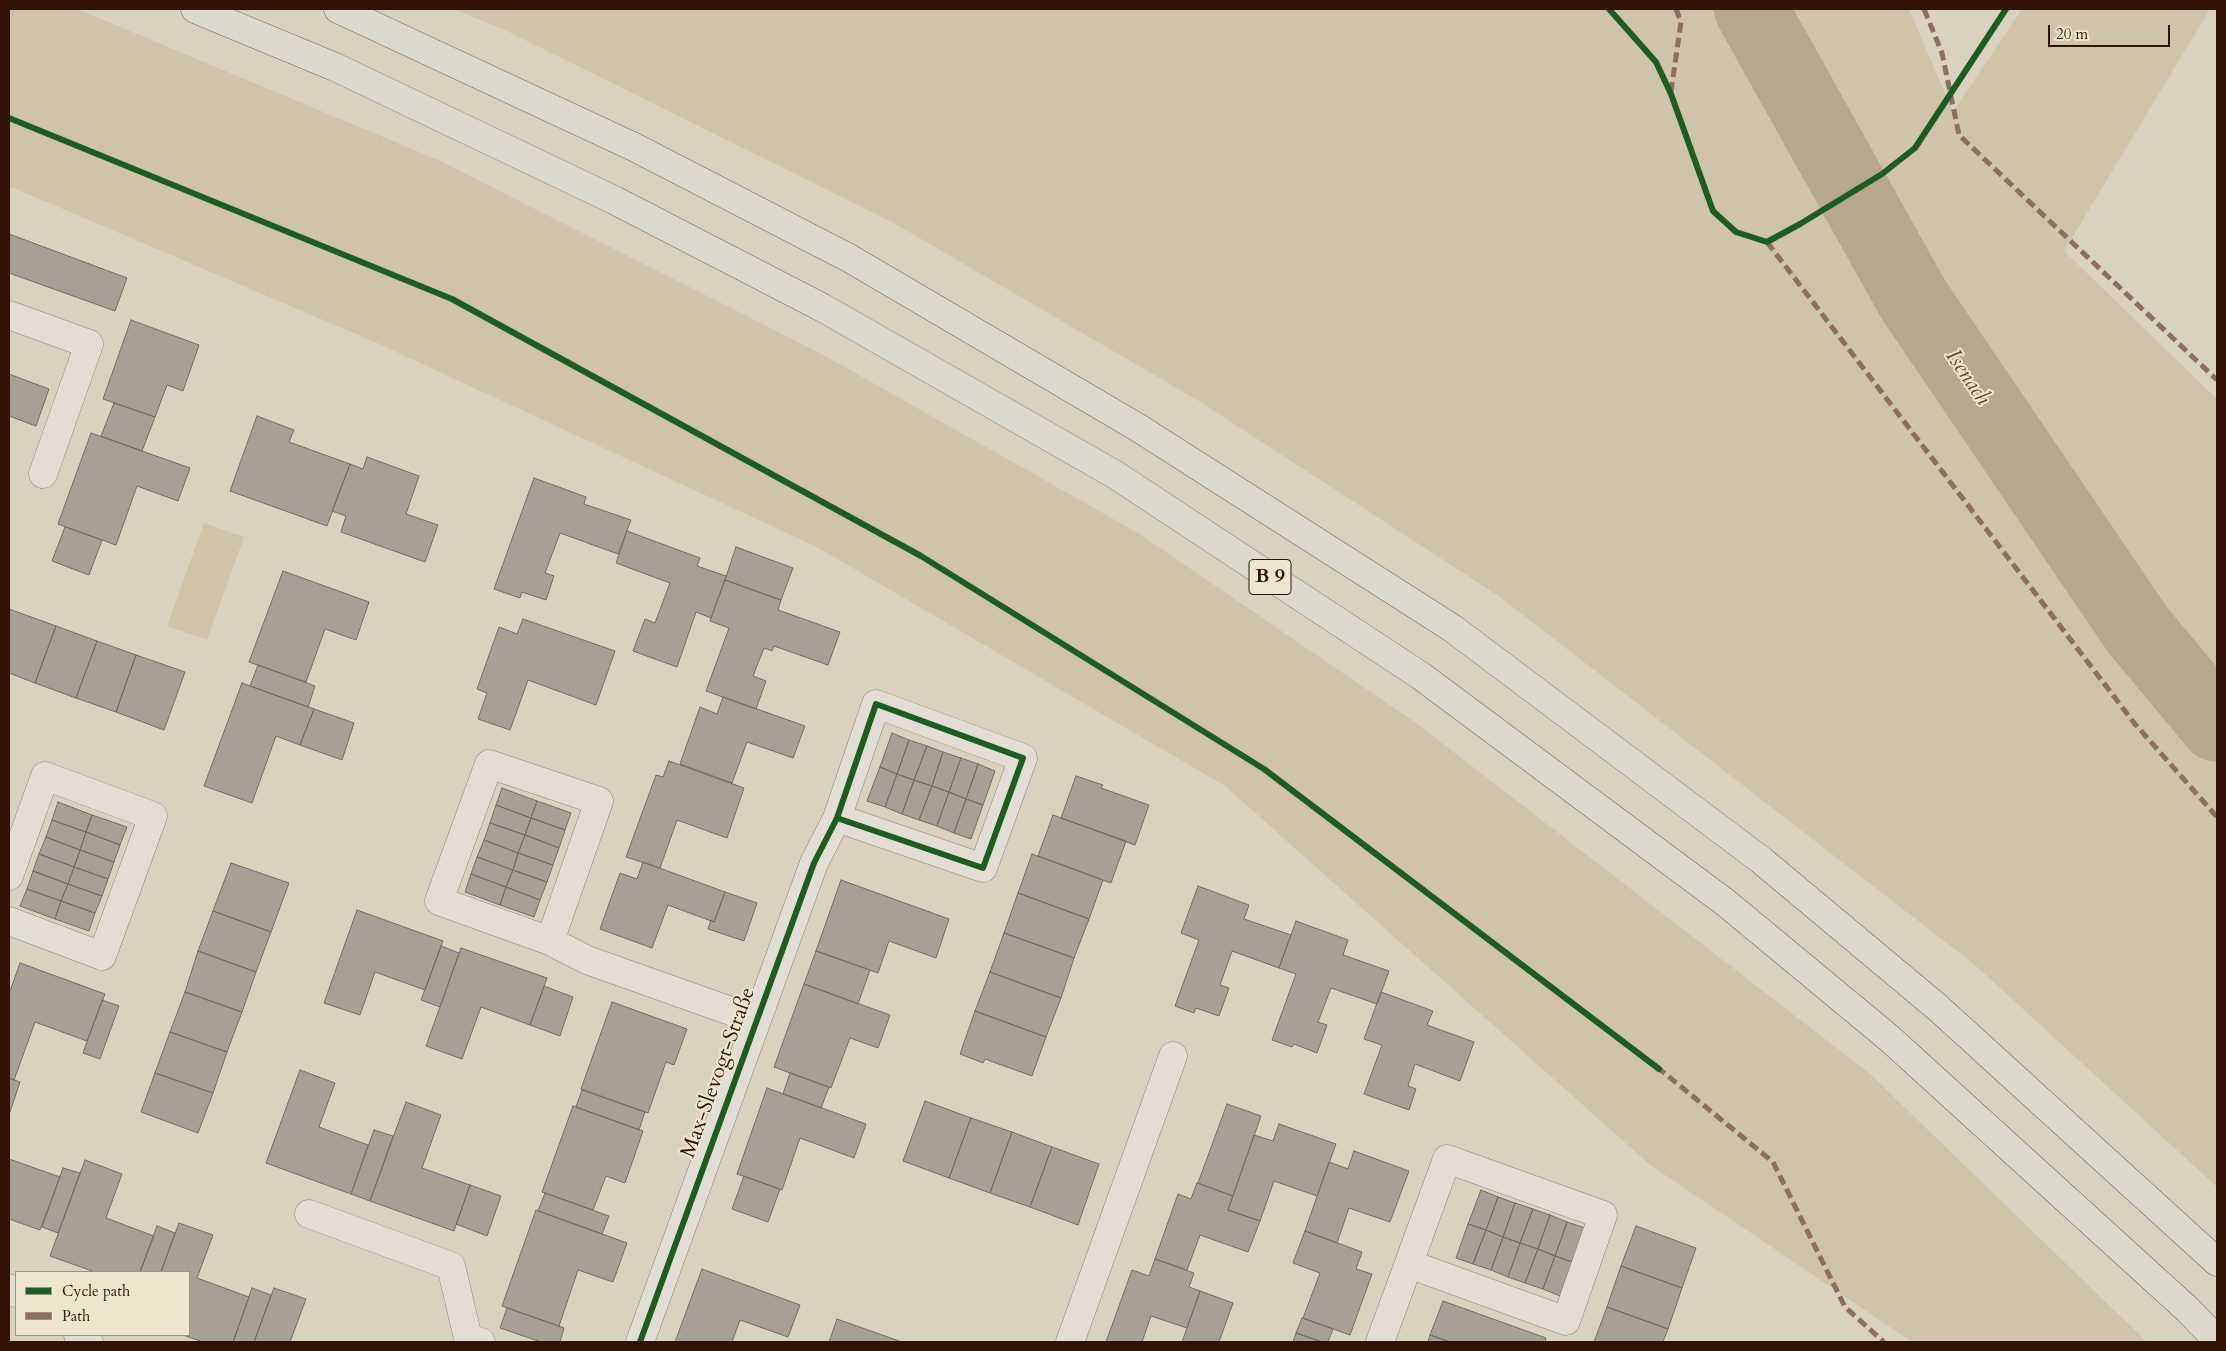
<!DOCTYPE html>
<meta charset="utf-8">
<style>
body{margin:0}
#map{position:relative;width:2226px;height:1351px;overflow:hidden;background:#d9d2bf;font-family:Cardo,serif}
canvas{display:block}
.frame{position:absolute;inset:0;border:10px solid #311207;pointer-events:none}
.legend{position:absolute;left:15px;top:1271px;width:175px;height:65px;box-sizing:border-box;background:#ede6ce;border:1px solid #a2917e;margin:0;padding:6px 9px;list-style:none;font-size:15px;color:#311207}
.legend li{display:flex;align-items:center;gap:10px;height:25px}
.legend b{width:25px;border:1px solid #a2917e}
.scale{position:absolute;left:2048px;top:25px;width:122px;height:22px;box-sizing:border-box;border:2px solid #311207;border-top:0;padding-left:6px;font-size:15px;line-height:18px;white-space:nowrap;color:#311207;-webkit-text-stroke:4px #ede6ce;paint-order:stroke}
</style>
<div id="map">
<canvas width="2226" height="1351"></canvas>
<div class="frame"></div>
<ul class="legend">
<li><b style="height:6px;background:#1b5e20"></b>Cycle path</li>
<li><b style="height:6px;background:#8d6e63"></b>Path</li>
</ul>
<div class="scale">20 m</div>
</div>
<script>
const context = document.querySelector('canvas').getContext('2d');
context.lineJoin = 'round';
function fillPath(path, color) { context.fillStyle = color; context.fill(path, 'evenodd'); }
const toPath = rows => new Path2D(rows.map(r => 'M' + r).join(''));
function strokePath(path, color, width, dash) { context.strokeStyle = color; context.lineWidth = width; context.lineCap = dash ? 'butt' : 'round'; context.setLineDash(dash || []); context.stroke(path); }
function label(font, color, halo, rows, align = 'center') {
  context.font = font + ' Cardo,serif'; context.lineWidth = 4; context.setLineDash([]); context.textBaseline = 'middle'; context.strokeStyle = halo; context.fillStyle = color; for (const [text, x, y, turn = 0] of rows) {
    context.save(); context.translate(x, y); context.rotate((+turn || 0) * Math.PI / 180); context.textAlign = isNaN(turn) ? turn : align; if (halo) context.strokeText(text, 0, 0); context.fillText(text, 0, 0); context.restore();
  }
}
fillPath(toPath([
 [9,9,77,9,436,159,818,352,1138,533,1416,723,1869,1073,2147,1342,1912,1342,1649,1164,1225,786,817,547,375,342,9,186],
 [454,9,1909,9,1953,112,2022,9,2210,9,2064,251,2217,399,2217,1187,1975,965,1500,597,1199,401,892,222,507,31],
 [204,523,244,537,207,640,167,626]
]), '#cfc3a9');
strokePath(toPath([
 [1751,9,1913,299,2137,629,2217,725]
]), '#b6a78e', 74);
const building = toPath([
 [9,234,127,278,115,311,9,273,9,234],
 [131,320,199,345,183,391,167,385,155,417,103,399,131,320],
 [9,374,49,389,36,426,9,416,9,374],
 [114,403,155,417,142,451,101,436,114,403],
 [257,416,294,430,289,442,350,464,327,526,230,491,257,416],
 [91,433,190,468,178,501,137,486,116,545,58,524,91,433],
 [367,457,419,476,406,514,438,525,425,562,341,532,346,516,332,511,350,464,363,469,367,457],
 [534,478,586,497,584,504,631,520,618,554,560,533,545,573,554,576,546,600,522,592,520,598,494,589,534,478],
 [65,527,102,540,89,575,52,561,65,527],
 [627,531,700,558,697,566,726,576,711,618,696,612,677,667,633,651,645,619,655,623,670,583,616,563,627,531],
 [736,547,793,568,781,600,725,580,736,547],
 [283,571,369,602,356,640,325,629,306,682,249,662,283,571],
 [725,580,781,600,778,610,840,632,828,665,774,646,772,651,764,648,753,676,766,681,756,709,706,691,729,628,710,621,725,580],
 [9,609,56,626,35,683,9,673,9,609],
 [523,619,615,651,596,705,528,680,510,730,478,719,487,693,477,689,499,627,517,634,523,619],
 [56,626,97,641,76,698,35,683,56,626],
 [97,641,136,655,116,712,76,698,97,641],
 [136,655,185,672,164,730,116,712,136,655],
 [258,665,315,686,308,707,250,686,258,665],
 [242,683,314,709,300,745,276,736,252,803,204,786,242,683],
 [723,697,805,726,793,758,747,742,732,783,680,764,700,707,717,714,723,697],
 [314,709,354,723,342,760,300,745,314,709],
 [892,733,909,740,897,774,880,767,892,733],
 [909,740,927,746,914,780,897,774,909,740],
 [927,746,943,752,932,786,914,780,927,746],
 [943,752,961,758,949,792,932,786,943,752],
 [961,758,978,764,966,799,949,792,961,758],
 [669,761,744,788,727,838,677,820,660,868,626,857,656,775,663,777,669,761],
 [978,764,995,771,983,805,966,799,978,764],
 [880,767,897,774,885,807,867,801,880,767],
 [897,774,914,780,902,814,885,807,897,774],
 [1076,776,1103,785,1101,788,1149,805,1135,845,1061,818,1076,776],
 [914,780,932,786,919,820,902,814,914,780],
 [932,786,949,792,937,826,919,820,932,786],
 [502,788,537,801,531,818,496,805,502,788],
 [949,792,966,799,954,833,937,826,949,792],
 [966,799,983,805,971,839,954,833,966,799],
 [537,801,571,813,565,830,531,818,537,801],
 [58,802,92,815,86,832,52,820,58,802],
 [496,805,531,818,525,835,490,823,496,805],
 [92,815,127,827,120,845,86,832,92,815],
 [1053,815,1126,841,1111,883,1038,856,1053,815],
 [531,818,565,830,559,848,525,835,531,818],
 [52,820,86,832,80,850,46,837,52,820],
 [490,823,525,835,518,853,484,840,490,823],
 [86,832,120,845,114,862,80,850,86,832],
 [525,835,559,848,553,865,518,853,525,835],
 [46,837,80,850,74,867,39,854,46,837],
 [484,840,518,853,513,870,477,857,484,840],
 [80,850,114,862,108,879,74,867,80,850],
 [518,853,553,865,547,882,513,870,518,853],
 [39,854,74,867,68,884,33,871,39,854],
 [1032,854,1103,880,1089,919,1018,893,1032,854],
 [477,857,513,870,506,887,471,874,477,857],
 [643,862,725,892,714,922,668,905,652,948,600,929,620,873,637,879,643,862],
 [231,863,289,883,271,932,213,911,231,863],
 [74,867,108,879,102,896,68,884,74,867],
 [513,870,547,882,540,900,506,887,513,870],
 [33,871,68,884,61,901,27,889,33,871],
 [471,874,506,887,500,905,465,892,471,874],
 [841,880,949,919,936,958,889,941,878,973,816,951,841,880],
 [68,884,102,896,95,913,61,901,68,884],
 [1198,886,1249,905,1244,919,1291,935,1279,968,1232,951,1220,985,1229,988,1219,1016,1196,1008,1194,1013,1175,1006,1199,940,1181,933,1198,886],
 [506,887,540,900,534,917,500,905,506,887],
 [27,889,61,901,55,919,20,906,27,889],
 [725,892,757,903,744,941,708,929,711,920,714,922,725,892],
 [1018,893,1089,919,1074,958,1004,933,1018,893],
 [61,901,95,913,89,931,55,919,61,901],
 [357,910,443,941,425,990,375,972,360,1015,324,1003,357,910],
 [213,911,271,932,256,972,198,951,213,911],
 [1296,921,1348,940,1343,955,1389,971,1377,1004,1331,988,1318,1022,1327,1025,1317,1053,1294,1044,1292,1047,1272,1040,1296,974,1279,968,1296,921],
 [1004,933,1074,958,1061,998,990,972,1004,933],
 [441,946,459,953,440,1007,421,1000,441,946],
 [461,948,547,978,530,1025,481,1007,462,1059,426,1046,461,948],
 [198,951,256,972,242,1012,185,992,198,951],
 [816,951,870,970,858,1004,804,984,816,951],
 [20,963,105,994,87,1041,35,1022,14,1080,9,1078,9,994,20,963],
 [990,972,1061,998,1046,1037,975,1011,990,972],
 [804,984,890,1015,878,1048,850,1038,831,1088,774,1067,804,984],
 [544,986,573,997,560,1036,530,1025,544,986],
 [185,992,242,1012,227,1052,170,1032,185,992],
 [1381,992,1433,1011,1427,1025,1474,1042,1460,1081,1415,1064,1408,1086,1416,1089,1409,1110,1364,1094,1382,1045,1364,1039,1381,992],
 [102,1000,119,1006,100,1059,83,1053,102,1000],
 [612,1002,687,1029,674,1065,666,1062,648,1113,581,1089,612,1002],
 [975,1011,1046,1037,1032,1076,985,1059,983,1063,960,1054,975,1011],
 [170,1032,227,1052,213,1093,155,1073,170,1032],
 [300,1070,335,1083,319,1127,368,1145,351,1194,266,1163,300,1070],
 [155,1073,213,1093,198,1133,141,1112,155,1073],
 [790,1073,829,1087,821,1108,783,1094,790,1073],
 [9,1078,20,1082,9,1115,9,1078],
 [767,1088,866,1124,854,1158,800,1138,782,1190,737,1174,767,1088],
 [582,1090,645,1112,639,1130,576,1107,582,1090],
 [925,1101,971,1118,949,1178,903,1161,925,1101],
 [406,1102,441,1115,422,1168,470,1185,454,1231,370,1201,406,1102],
 [1227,1104,1261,1116,1233,1196,1198,1183,1227,1104],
 [573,1106,643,1131,625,1183,606,1176,593,1210,542,1192,573,1106],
 [971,1118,1012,1132,990,1193,949,1178,971,1118],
 [1279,1124,1336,1144,1317,1196,1274,1181,1260,1221,1228,1210,1254,1135,1273,1141,1279,1124],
 [374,1130,393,1136,370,1201,351,1194,374,1130],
 [1012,1132,1052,1147,1030,1207,990,1193,1012,1132],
 [1052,1147,1099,1164,1078,1225,1030,1207,1052,1147],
 [1354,1151,1409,1171,1390,1222,1349,1208,1337,1243,1305,1231,1329,1162,1348,1169,1354,1151],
 [9,1159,60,1177,40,1230,9,1219,9,1159],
 [85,1160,122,1174,106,1218,154,1236,140,1272,95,1272,50,1256,85,1160],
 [63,1168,80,1173,58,1233,42,1227,63,1168],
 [744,1176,780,1189,768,1222,732,1209,744,1176],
 [1197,1183,1233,1196,1228,1210,1260,1221,1248,1252,1200,1235,1187,1270,1155,1259,1178,1194,1191,1199,1197,1183],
 [470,1185,501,1196,487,1236,456,1224,470,1185],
 [1481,1190,1498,1197,1486,1230,1468,1224,1481,1190],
 [545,1193,609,1216,602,1234,538,1211,545,1193],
 [1498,1197,1515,1203,1503,1237,1486,1230,1498,1197],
 [1515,1203,1533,1209,1520,1243,1503,1237,1515,1203],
 [1533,1209,1550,1215,1538,1249,1520,1243,1533,1209],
 [536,1210,627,1243,613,1282,578,1270,559,1326,502,1306,536,1210],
 [1550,1215,1567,1222,1555,1256,1538,1249,1550,1215],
 [1567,1222,1585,1228,1572,1262,1555,1256,1567,1222],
 [179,1223,213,1235,197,1278,249,1297,233,1342,203,1342,183,1335,189,1335,189,1272,161,1272,179,1223],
 [1468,1224,1486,1230,1473,1264,1456,1258,1468,1224],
 [157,1226,175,1233,161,1272,140,1272,157,1226],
 [1636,1226,1696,1248,1682,1288,1621,1266,1636,1226],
 [1486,1230,1503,1237,1491,1270,1473,1264,1486,1230],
 [1305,1231,1362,1252,1356,1269,1372,1274,1350,1335,1303,1318,1320,1273,1293,1263,1305,1231],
 [1503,1237,1520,1243,1508,1277,1491,1270,1503,1237],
 [1520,1243,1538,1249,1525,1283,1508,1277,1520,1243],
 [1538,1249,1555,1256,1543,1289,1525,1283,1538,1249],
 [1555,1256,1572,1262,1560,1296,1543,1289,1555,1256],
 [1155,1259,1194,1273,1189,1287,1200,1291,1187,1328,1151,1316,1142,1342,1106,1342,1132,1270,1149,1276,1155,1259],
 [1621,1266,1682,1288,1668,1329,1607,1307,1621,1266],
 [702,1269,800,1305,788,1337,740,1320,732,1342,675,1342,702,1269],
 [252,1288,271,1295,254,1342,233,1342,252,1288],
 [274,1288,306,1299,290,1342,254,1342,274,1288],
 [1200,1291,1233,1303,1219,1342,1182,1342,1200,1291],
 [1443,1301,1546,1338,1545,1342,1450,1342,1430,1335,1443,1301],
 [1607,1307,1668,1329,1663,1342,1594,1342,1607,1307],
 [507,1308,564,1328,560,1342,541,1342,500,1328,507,1308],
 [1302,1318,1333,1329,1328,1342,1322,1342,1296,1333,1302,1318],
 [837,1319,902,1342,829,1342,837,1319],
 [1296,1333,1322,1342,1293,1342,1296,1333],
 [1430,1335,1450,1342,1428,1342,1430,1335]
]);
fillPath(building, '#a8a094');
strokePath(building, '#756c62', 1);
const minor = toPath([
 [9,315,89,344,43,474],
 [9,876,45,776,153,816,102,956,9,921],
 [550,941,599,801,489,764,439,901,550,941,587,960,756,1020],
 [309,1214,451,1266,468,1338,481,1342],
 [9,1288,16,1293],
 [78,1335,89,1342],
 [640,1342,814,863,837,818,876,704,1023,758,983,868,837,818],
 [1070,1342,1173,1056],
 [1380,1342,1447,1159,1603,1215,1566,1321,1409,1264]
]);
const highway = toPath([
 [195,9,335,67,614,200,823,308,1114,474,1421,676,1726,903,1889,1038,2187,1309,2217,1340],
 [338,9,634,147,849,258,1137,427,1452,628,1761,860,1937,1007,2217,1262]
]);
strokePath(minor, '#8e8679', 29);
strokePath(highway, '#756c62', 29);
strokePath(minor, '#e2ded4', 28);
strokePath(highway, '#dcd9cd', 28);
strokePath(toPath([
 [1924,9,1942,53,1959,135,2217,380],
 [1671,92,1681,22,1676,9],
 [1767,242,2135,724,2217,817],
 [1657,1067,1773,1162,1845,1307,1884,1342]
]), '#8d6e63', 5, [10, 5]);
strokePath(toPath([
 [1609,9,1656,62,1671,94,1713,211,1736,232,1767,242,1800,224,1882,174,1915,148,2006,9],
 [9,118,452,299,921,556,1264,769,1659,1069],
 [640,1342,814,863,837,818,876,704,1023,758,983,868,837,818]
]), '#1b5e20', 6);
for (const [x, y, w] of [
 [1270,577,42]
]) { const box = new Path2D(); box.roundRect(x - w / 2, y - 17.5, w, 35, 4); context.fillStyle = '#ede6ce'; context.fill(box); strokePath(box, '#311207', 1); }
label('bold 20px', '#311207', null, [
 ["B 9",1270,577]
]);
label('21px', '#311207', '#ede6ce', [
 ["Max-Slevogt-Straße",719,1073,-70]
]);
label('italic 22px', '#604635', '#ede6ce', [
 ["Isenach",1967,378,56]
]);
</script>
